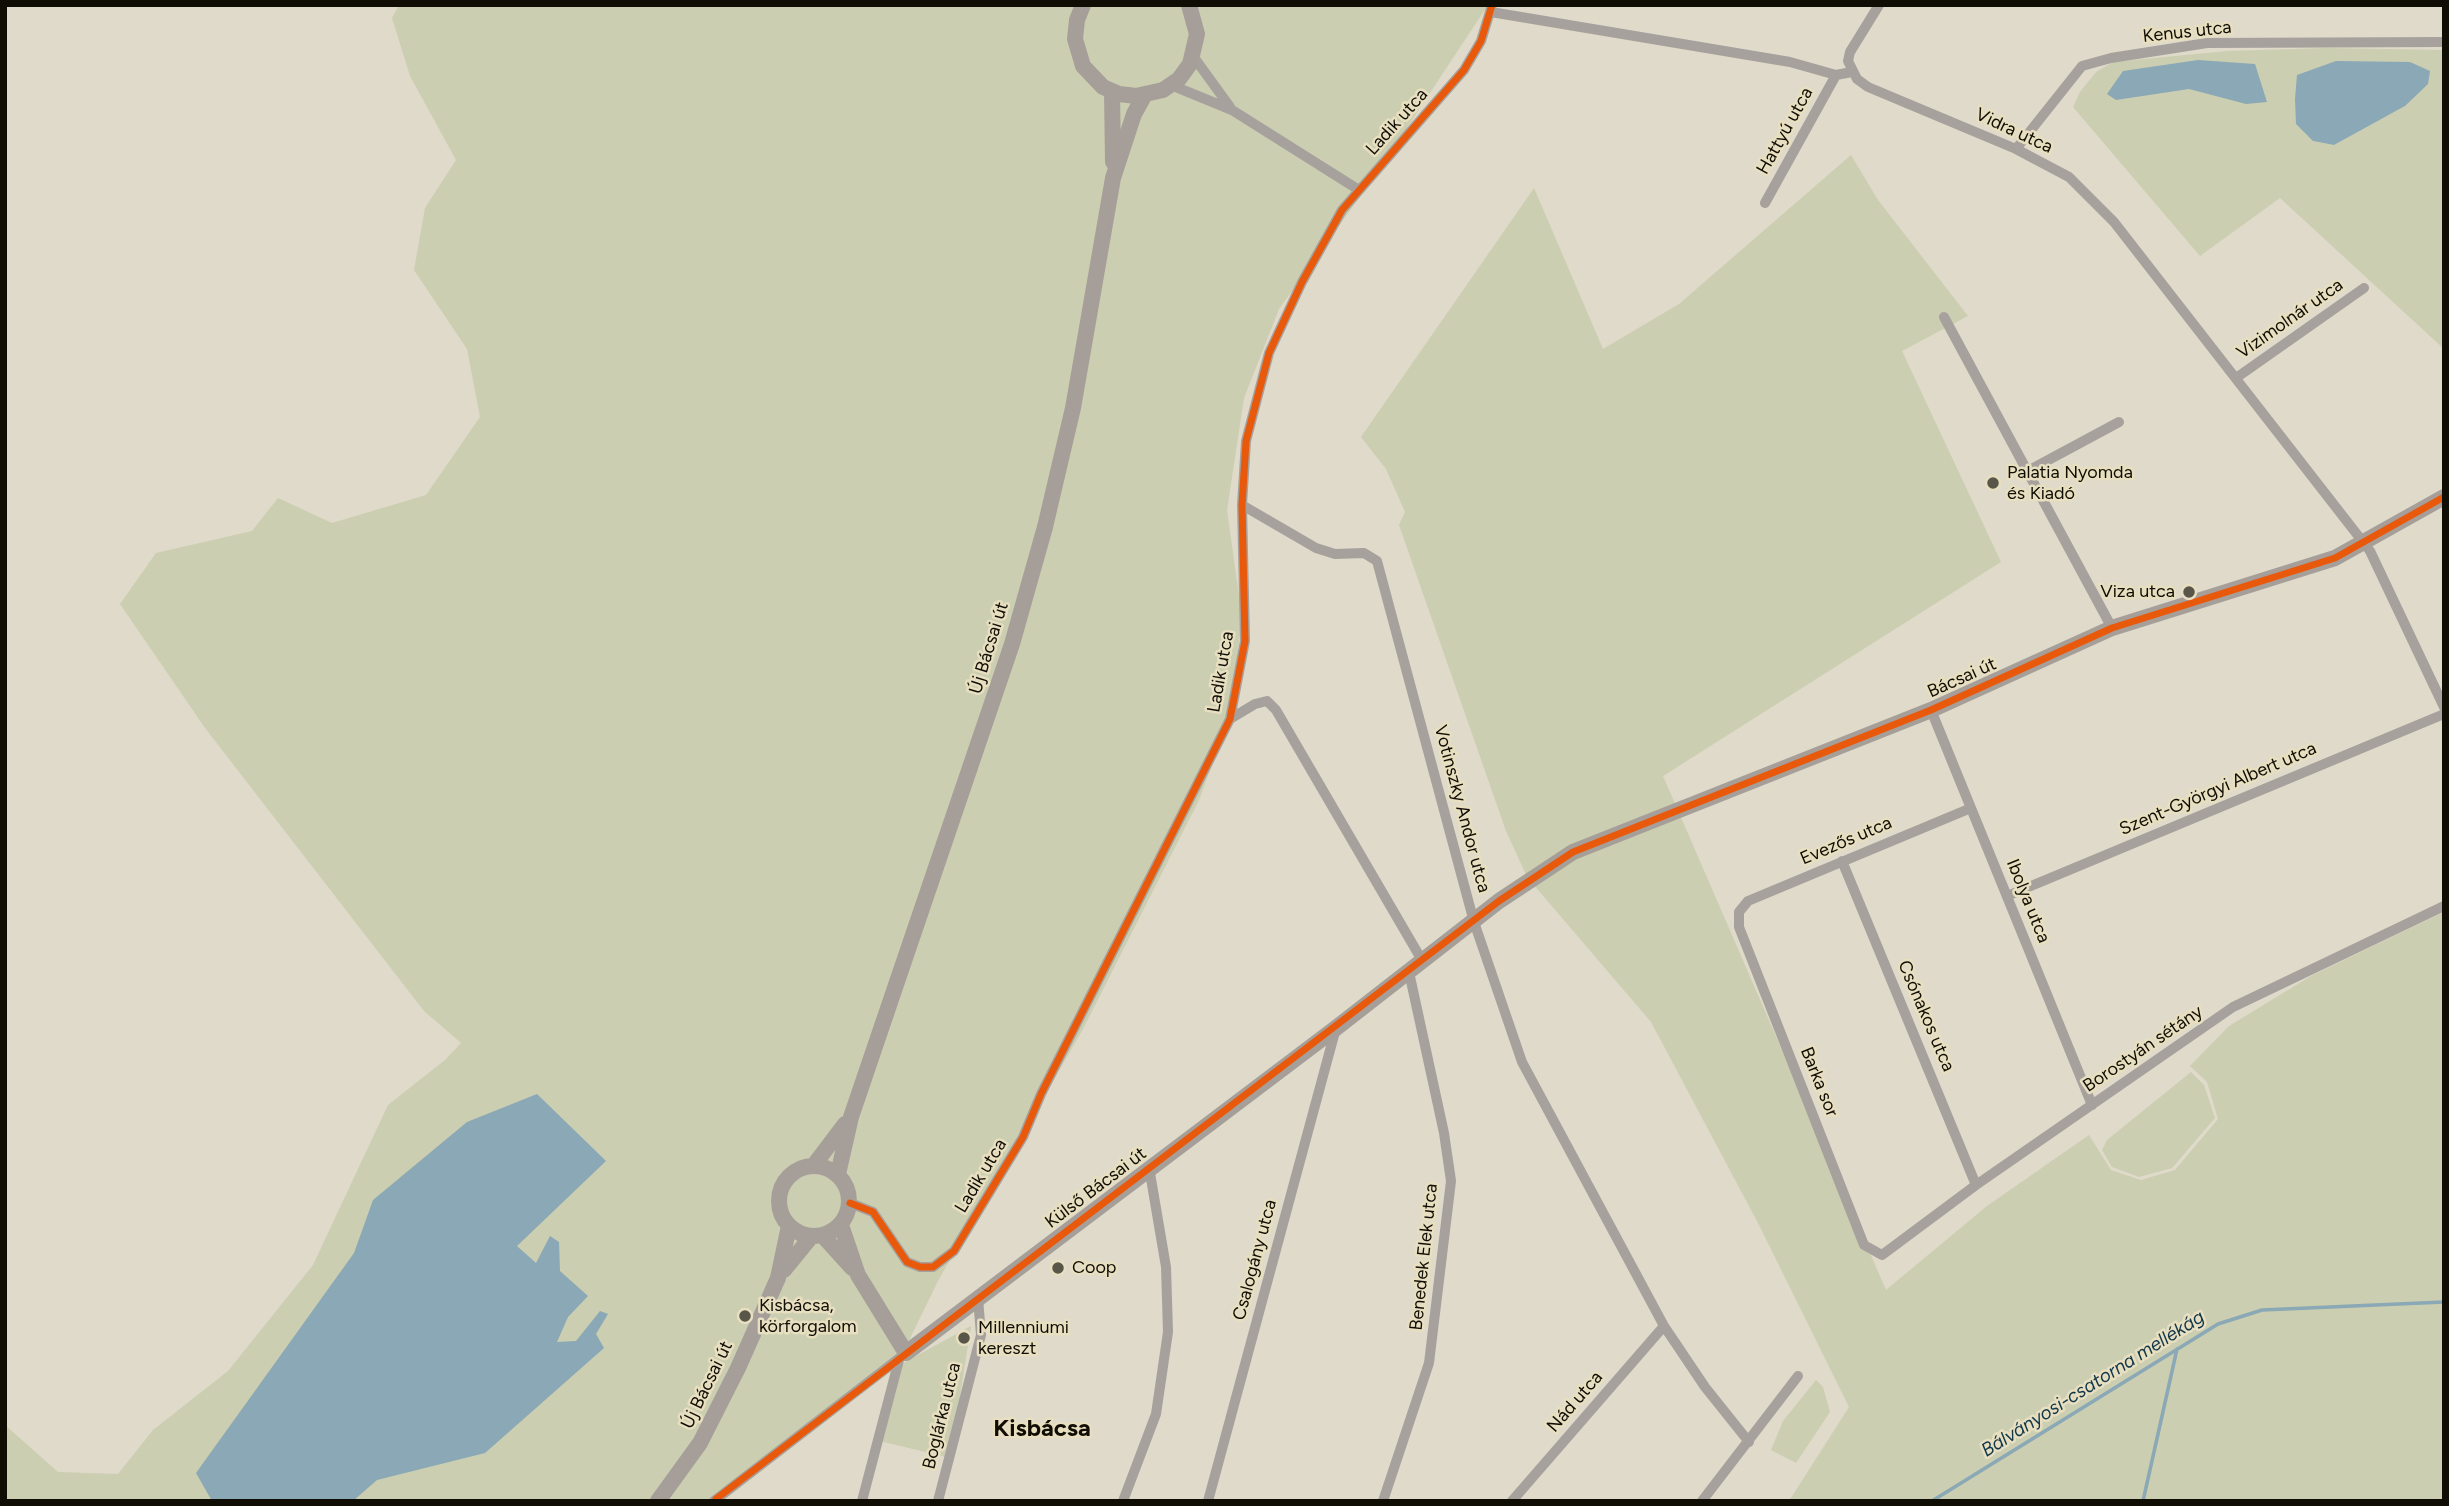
<!DOCTYPE html>
<meta charset="utf-8">
<style>
body{margin:0}
#map{position:relative;width:2449px;height:1506px;overflow:hidden;background:#dfdac9;font-family:Figtree,sans-serif}
canvas{display:block}
.frame{position:absolute;inset:0;border:7px solid #100d04;pointer-events:none}
</style>
<div id="map">
<canvas width="2449" height="1506"></canvas>
<div class="frame"></div>
</div>
<script>
const context = document.querySelector('canvas').getContext('2d');
context.lineJoin = 'round';
function fillPath(path, color) { context.fillStyle = color; context.fill(path, 'evenodd'); }
const toPath = rows => new Path2D(rows.map(r => 'M' + r).join(''));
function strokePath(path, color, width, dash) { context.strokeStyle = color; context.lineWidth = width; context.lineCap = dash ? 'butt' : 'round'; context.setLineDash(dash || []); context.stroke(path); }
function label(font, color, halo, rows, align = 'center') {
  context.font = font + ' Figtree,sans-serif'; context.lineWidth = 5; context.setLineDash([]); context.textBaseline = 'middle'; context.strokeStyle = halo; context.fillStyle = color; for (const [text, x, y, turn = 0] of rows) {
    context.save(); context.translate(x, y); context.rotate((+turn || 0) * Math.PI / 180); context.textAlign = isNaN(turn) ? turn : align; if (halo) context.strokeText(text, 0, 0); context.fillText(text, 0, 0); context.restore();
  }
}
fillPath(toPath([
 [399,5,1488,5,1377,173,1279,309,1244,398,1227,510,1242,618,1230,717,1199,800,1083,1029,939,1279,896,1367,971,1326,950,1458,876,1440,892,1371,717,1501,5,1501,5,1425,58,1472,118,1474,153,1430,228,1371,313,1265,388,1105,445,1060,461,1043,424,1011,205,728,120,604,156,553,252,531,278,498,332,523,426,495,480,417,467,349,414,270,425,208,456,160,410,76,392,18],
 [2326,48,2444,50,2444,349,2280,198,2200,256,2073,107,2080,92,2096,72,2113,62,2227,51],
 [2405,106,2334,145,2313,141],
 [1851,155,1878,200,1968,316,1902,351,2001,562,1663,776,1886,1290,1987,1206,2089,1135,2111,1170,2141,1180,2175,1170,2218,1119,2207,1082,2190,1066,2229,1026,2311,976,2444,912,2444,1501,1789,1501,1849,1407,1758,1223,1651,1022,1527,877,1506,831,1399,525,1405,512,1386,469,1361,437,1534,188,1603,349,1679,304],
 [2191,1072,2204,1085,2215,1118,2172,1168,2139,1177,2112,1167,2102,1150,2107,1140],
 [1816,1380,1823,1387,1830,1412,1796,1463,1771,1450,1783,1421]
]), '#cbceb0');
fillPath(toPath([
 [2198,60,2255,64,2267,102,2246,104,2189,89,2116,100,2107,94,2123,71],
 [2336,61,2410,62,2430,71,2428,84,2405,106,2334,145,2313,141,2296,124,2295,99,2297,75],
 [537,1094,606,1161,517,1246,536,1263,550,1236,559,1242,560,1271,588,1296,568,1317,557,1342,576,1341,600,1311,608,1314,596,1334,604,1348,485,1453,377,1480,353,1501,212,1501,196,1473,354,1253,373,1200,467,1122]
]), '#8aa8b5');
strokePath(toPath([
 [1932,1501,2218,1324,2262,1310,2444,1302],
 [2143,1501,2177,1349]
]), '#8aa8b5', 3.5);
strokePath(toPath([
 [1879,5,1850,52,1848,61,1857,79,1868,87,2016,149,2069,177,2114,222,2370,551,2444,707],
 [1491,12,1790,62,1836,75,1852,72],
 [1193,56,1230,107],
 [1171,85,1232,110,1359,190],
 [2016,149,2082,66,2111,58,2207,43,2444,42],
 [1765,203,1836,75],
 [1944,317,2112,628],
 [2236,378,2364,288],
 [2026,472,2119,422],
 [1242,505,1316,548,1335,554,1364,553,1377,561,1474,922,1522,1062,1664,1326,1705,1387,1749,1442],
 [1931,710,2092,1105],
 [1230,719,1255,704,1267,701,1276,710,1423,962],
 [1971,808,1748,901,1739,912,1739,927,1864,1245,1882,1255,1976,1185,2233,1007,2444,906],
 [1842,861,1976,1185],
 [2007,896,2444,714],
 [850,1203,873,1212,907,1262,920,1267,933,1267,954,1251,1023,1137,1041,1094,1230,719,1245,641,1242,505,1246,441,1269,353,1302,282,1342,210,1464,70,1481,41,1492,5],
 [714,1501,906,1353],
 [862,1501,899,1360],
 [938,1501,981,1335,978,1298],
 [1123,1501,1156,1414,1168,1332,1166,1267,1149,1167],
 [1208,1501,1336,1028],
 [1383,1501,1429,1363,1451,1181,1444,1133,1409,972],
 [1512,1501,1664,1326],
 [1702,1501,1798,1376]
]), '#a6a19c', 10);
strokePath(toPath([
 [1083,5,1077,20,1075,39,1083,66,1103,87,1119,94,1136,96,1163,90,1179,79,1190,64,1197,34,1189,5],
 [1112,91,1113,162],
 [814,1165,845,1124],
 '779 1201a35 35 0 1 1 70 0a35 35 0 1 1-70 0Z',
 [838,1174,851,1117,1012,644,1045,527,1073,408,1113,178,1134,114,1144,96],
 [841,1225,858,1275,906,1353,1336,1028,1499,901,1573,852,1931,710,2112,628,2335,558,2444,497],
 [823,1236,852,1268],
 [784,1270,811,1237],
 [658,1501,700,1443,738,1368,778,1278,789,1226]
]), '#a69f99', 16);
strokePath(toPath([
 [850,1203,873,1212,907,1262,920,1267,933,1267,954,1251,1023,1137,1041,1094,1230,719,1245,641,1242,505,1246,441,1269,353,1302,282,1342,210,1464,70,1481,41,1492,5],
 [716,1499,1499,901,1573,852,1931,710,2112,628,2335,558,2444,497]
]), '#e8590c', 7);
for (const [x, y, r, color] of [
 [1993,483,7,"#585549"],
 [2189,592,7,"#585549"],
 [1058,1268,7,"#585549"],
 [745,1316,7,"#585549"],
 [964,1338,7,"#585549"]
]) { const dot = new Path2D(); dot.arc(x, y, r, 0, 2 * Math.PI); context.fillStyle = color; context.fill(dot); strokePath(dot, '#e8dfc0', 2.5); }
label('18px', '#100d04', '#e8dfc0', [
 ["Kenus utca",2187,32,-6],
 ["Ladik utca",1397,122,-48],
 ["Hattyú utca",1785,131,-61],
 ["Vidra utca",2014,131,25],
 ["Vizimolnár utca",2290,319,-35],
 ["Új Bácsai út",989,648,-73],
 ["Ladik utca",1221,672,-80],
 ["Bácsai út",1962,678,-24],
 ["Szent-Györgyi Albert utca",2218,789,-23],
 ["Votinszky Andor utca",1462,809,75],
 ["Evezős utca",1846,841,-23],
 ["Ibolya utca",2028,901,68],
 ["Csónakos utca",1926,1016,67],
 ["Borostyán sétány",2143,1049,-34],
 ["Barka sor",1819,1082,68],
 ["Ladik utca",981,1176,-59],
 ["Külső Bácsai út",1096,1188,-37],
 ["Benedek Elek utca",1424,1257,-84],
 ["Csalogány utca",1255,1260,-75],
 ["Új Bácsai út",707,1385,-64],
 ["Nád utca",1575,1402,-49],
 ["Boglárka utca",942,1416,-76]
]);
label('18px', '#100d04', '#e8dfc0', [
 ["Palatia Nyomda",2007,473],
 ["és Kiadó",2007,494],
 ["Viza utca",2175,592,"right"],
 ["Coop",1072,1268],
 ["Kisbácsa,",759,1306],
 ["körforgalom",759,1327],
 ["Millenniumi",978,1328],
 ["kereszt",978,1349]
], 'left');
label('italic 19px', '#10374a', '#e8dfc0', [
 ["Bálványosi-csatorna mellékág",2093,1384,-32]
]);
label('bold 24px', '#100d04', '#e8dfc0', [
 ["Kisbácsa",1042,1429]
]);
</script>
